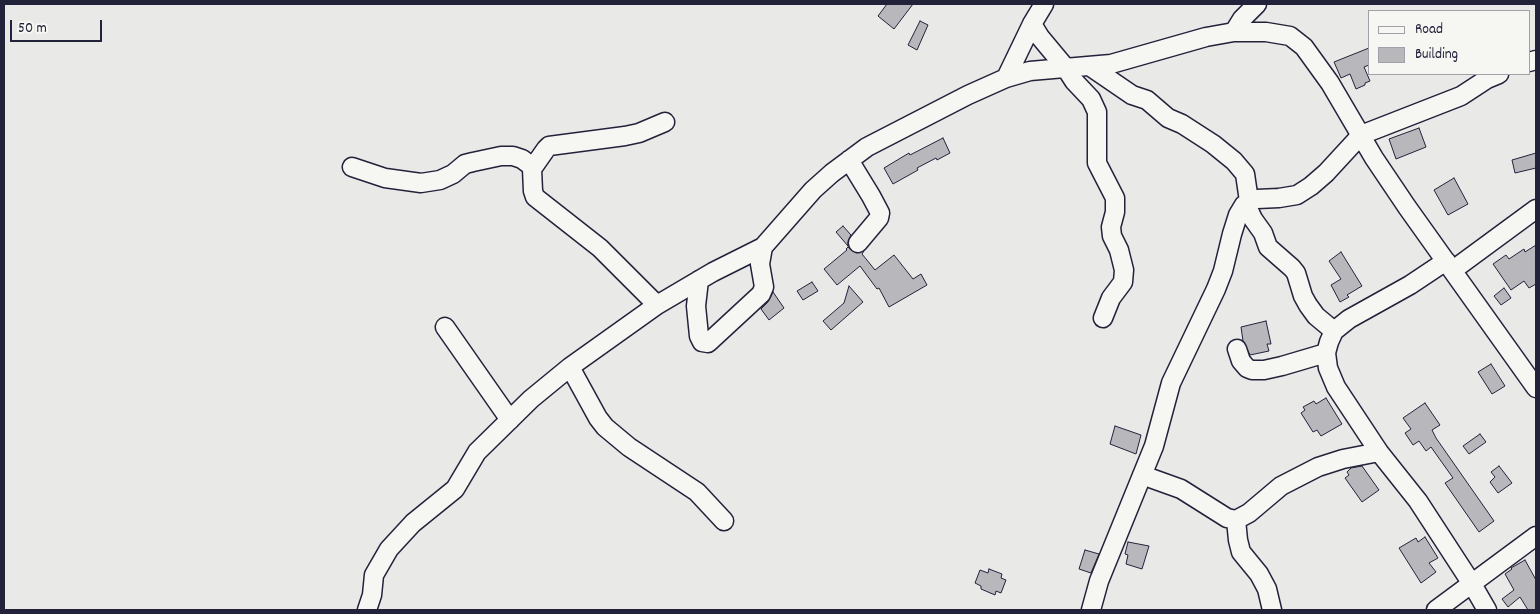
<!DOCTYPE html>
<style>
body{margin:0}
#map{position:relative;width:1540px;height:614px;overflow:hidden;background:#e9e9e7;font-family:Dekko,sans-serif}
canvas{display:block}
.frame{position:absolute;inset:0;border:5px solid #22223b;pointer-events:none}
.legend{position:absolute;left:1368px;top:10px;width:162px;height:65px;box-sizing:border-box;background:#f6f6f2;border:1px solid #a1a1a9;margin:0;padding:6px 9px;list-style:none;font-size:15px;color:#22223b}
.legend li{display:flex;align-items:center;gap:10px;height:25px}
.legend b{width:25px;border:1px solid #a1a1a9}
.scale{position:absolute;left:10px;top:20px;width:92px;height:22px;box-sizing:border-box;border:2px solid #22223b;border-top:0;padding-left:6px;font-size:15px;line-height:18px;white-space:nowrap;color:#22223b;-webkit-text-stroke:4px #f6f6f2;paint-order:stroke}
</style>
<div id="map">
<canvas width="1540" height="614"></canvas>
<div class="frame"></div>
<ul class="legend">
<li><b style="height:6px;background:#f6f6f2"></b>Road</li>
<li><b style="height:14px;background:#b8b8bc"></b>Building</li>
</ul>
<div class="scale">50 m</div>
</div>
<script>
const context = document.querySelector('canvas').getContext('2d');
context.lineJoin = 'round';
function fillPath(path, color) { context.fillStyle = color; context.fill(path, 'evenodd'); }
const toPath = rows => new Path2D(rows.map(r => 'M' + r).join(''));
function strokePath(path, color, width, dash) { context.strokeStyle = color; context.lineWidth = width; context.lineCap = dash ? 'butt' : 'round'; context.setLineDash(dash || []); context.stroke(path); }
const building = toPath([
 [887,4,913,4,894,29,878,16,887,4],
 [920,21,928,25,917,50,908,45,920,21],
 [1369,48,1369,65,1364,67,1370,81,1365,83,1365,85,1356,89,1350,74,1341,78,1334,62,1369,48],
 [1419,128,1426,147,1396,159,1389,139,1419,128],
 [943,138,950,153,937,160,936,158,917,168,918,170,893,184,884,168,909,153,910,155,943,138],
 [1536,153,1536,168,1515,173,1512,160,1536,153],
 [1454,178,1468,204,1448,215,1434,190,1454,178],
 [843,226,851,235,848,241,848,246,836,232,843,226],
 [1536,245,1536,284,1529,288,1524,281,1511,290,1493,264,1506,255,1509,259,1524,249,1525,252,1536,245],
 [848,247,856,253,864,251,862,254,875,270,894,255,913,279,921,274,927,285,889,307,879,288,877,289,860,266,837,285,824,269,847,250,846,249,848,247],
 [1341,252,1362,286,1347,295,1349,297,1340,302,1331,285,1341,279,1329,261,1341,252],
 [812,282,818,291,803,300,797,291,812,282],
 [849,286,863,302,831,330,823,321,844,303,849,286],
 [1504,288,1511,298,1501,305,1494,296,1504,288],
 [773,292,784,308,769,320,761,309,768,302,773,292],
 [1266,321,1271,344,1267,344,1269,351,1250,355,1243,341,1241,327,1266,321],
 [1491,364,1505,386,1492,394,1478,372,1491,364],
 [1326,398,1342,424,1321,436,1317,430,1313,432,1301,413,1305,410,1303,407,1314,401,1316,404,1326,398],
 [1425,403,1440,425,1432,430,1436,438,1494,521,1479,532,1445,483,1453,478,1431,447,1426,451,1419,441,1413,445,1405,433,1411,429,1403,418,1425,403],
 [1115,426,1141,435,1136,454,1110,444,1115,426],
 [1480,434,1486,442,1469,454,1463,446,1480,434],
 [1362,466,1379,490,1362,502,1345,478,1349,475,1347,472,1351,468,1362,466],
 [1499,466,1512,483,1498,493,1490,482,1495,477,1491,472,1499,466],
 [1425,537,1438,558,1429,563,1436,572,1421,583,1399,548,1416,538,1418,542,1425,537],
 [1128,542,1149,546,1142,569,1126,564,1128,555,1125,554,1128,542],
 [1085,550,1099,554,1091,573,1079,569,1085,550],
 [1525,560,1536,580,1536,610,1528,610,1520,597,1508,607,1502,599,1514,590,1505,574,1512,569,1511,568,1525,560],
 [989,569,1002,574,1001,578,1006,580,1001,593,996,591,995,595,981,589,981,586,975,583,980,570,988,573,989,569]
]);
fillPath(building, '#b8b8bc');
strokePath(building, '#22223b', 1);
const minor = toPath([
 [1032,24,1040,37,1065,67,1074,81,1091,99,1097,112,1097,163,1115,198,1115,212,1111,227,1112,236,1119,250,1124,270,1123,282,1111,298,1103,318],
 [1234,32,1242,19,1257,4],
 [1529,62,1536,60],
 [1091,67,1132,95,1147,100,1168,118,1182,124,1213,144,1234,161,1245,174,1249,201],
 [1006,78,1032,24,1044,4],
 [849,160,871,196,880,213,879,218,858,243],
 [352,167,385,178,421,183,440,180,453,174,465,164,473,162,501,156,513,156,522,159,530,165,532,169,533,191,535,197,600,248,657,305],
 [532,169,546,149,549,146,625,136,639,133,665,122],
 [1246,204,1253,219,1263,233,1268,247,1292,268,1296,273,1303,296,1308,305,1316,316,1334,331],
 [1446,261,1410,285,1349,319,1334,331,1329,342,1326,353,1328,368,1336,387,1379,452,1418,501,1472,584,1487,610],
 [1453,270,1536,209],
 [699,280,696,306,699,336,702,342,708,343,761,294,764,287,760,264,763,247],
 [445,327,510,420],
 [1237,349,1241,361,1247,368,1252,370,1264,370,1282,366,1326,353],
 [570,367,598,418,605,427,629,447,697,492,724,521],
 [1142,475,1181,489,1227,518,1236,520,1249,513,1281,486,1318,467,1343,459,1379,452],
 [1236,520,1238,540,1241,552,1259,574,1267,589,1272,610],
 [367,610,372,595,374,575,389,549,413,523,455,489,477,452,531,399,570,367,657,305,713,272,763,247,813,190,832,173,867,147,968,95,1006,78,1030,71,1111,64,1206,37,1234,32,1266,32,1290,36,1304,47,1330,83,1374,158,1407,207,1536,388],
 [1091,610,1099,581,1154,446,1171,383,1216,289,1223,271,1232,234,1238,215,1244,205,1249,201,1257,199,1279,198,1297,195,1311,186,1326,173,1361,135,1461,96,1487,79,1499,74],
 [1436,610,1536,536]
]);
strokePath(minor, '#22223b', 21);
strokePath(minor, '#f6f6f2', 18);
</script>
